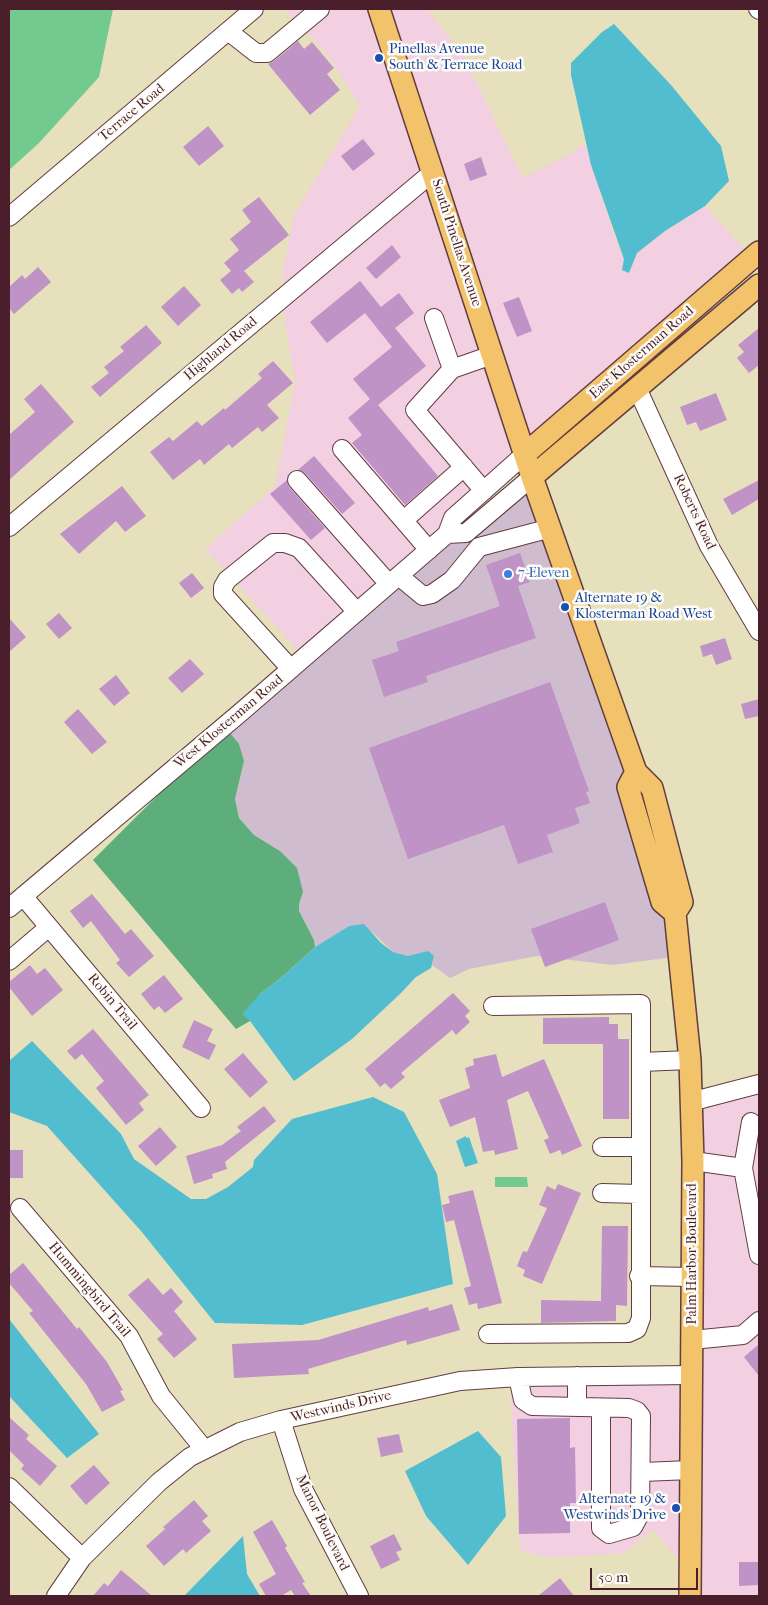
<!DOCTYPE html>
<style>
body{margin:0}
#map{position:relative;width:768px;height:1605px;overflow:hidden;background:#e7e0bc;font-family:"IM FELL French Canon",serif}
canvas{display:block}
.frame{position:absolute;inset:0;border:10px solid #4a1f2b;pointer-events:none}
.scale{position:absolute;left:590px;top:1568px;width:108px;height:22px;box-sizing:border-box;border:2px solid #4a1f2b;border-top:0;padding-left:6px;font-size:15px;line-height:18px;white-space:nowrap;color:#4a1f2b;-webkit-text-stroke:4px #fdfcf7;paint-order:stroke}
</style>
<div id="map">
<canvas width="768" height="1605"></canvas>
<div class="frame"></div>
<div class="scale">50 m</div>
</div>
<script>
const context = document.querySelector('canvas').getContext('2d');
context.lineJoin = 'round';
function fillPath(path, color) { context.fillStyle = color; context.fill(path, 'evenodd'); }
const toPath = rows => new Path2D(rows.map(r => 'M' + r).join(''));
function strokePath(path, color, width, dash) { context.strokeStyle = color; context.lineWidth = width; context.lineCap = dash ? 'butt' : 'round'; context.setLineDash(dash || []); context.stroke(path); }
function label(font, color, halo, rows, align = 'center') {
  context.font = font + ' "IM FELL French Canon",serif'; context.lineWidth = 5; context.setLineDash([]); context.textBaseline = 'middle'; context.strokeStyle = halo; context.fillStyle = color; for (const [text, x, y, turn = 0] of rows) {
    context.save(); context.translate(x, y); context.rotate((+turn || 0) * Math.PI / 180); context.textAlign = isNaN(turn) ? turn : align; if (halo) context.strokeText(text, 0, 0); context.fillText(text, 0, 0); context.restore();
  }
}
fillPath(toPath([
 [285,9,371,9,424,168,283,286,283,271,294,215,360,106,325,51],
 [386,9,427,9,464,57,523,178,571,154,585,143,612,229,629,273,637,253,665,231,705,206,747,252,528,440],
 [429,186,516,451,441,526,438,526,439,530,299,651,205,549,275,487,295,382,283,308],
 [759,1092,759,1596,698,1596,701,1109],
 [684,1383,682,1564,653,1529,624,1553,548,1558,520,1550,510,1385]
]), '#f2cfe1');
fillPath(toPath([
 [529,490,635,795,656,874,673,957,613,965,537,956,469,969,450,978,432,965,434,956,408,956,393,952,371,931,349,926,315,947,314,940,299,911,299,904,303,892,280,851,254,835,239,818,235,799,244,761,230,733,449,543,452,544]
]), '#cfbdcf');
fillPath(toPath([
 [9,9,113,9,99,77,38,144,9,170],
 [495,1177,527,1177,528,1187,495,1187]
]), '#72ca8f');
fillPath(toPath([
 [230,733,239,744,244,761,235,799,239,818,254,835,280,851,297,868,303,892,299,904,299,911,314,940,315,947,282,977,260,994,250,1021,236,1029,93,860,172,781]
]), '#5dae7a');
fillPath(toPath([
 [614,24,671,85,721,146,729,181,705,206,665,231,637,253,629,273,622,270,624,259,591,165,571,75,571,63,602,32],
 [364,924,381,943,393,952,408,956,428,951,434,956,431,968,416,977,400,994,352,1039,294,1081,250,1021,242,1014,260,994,282,977,315,947,349,926],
 [32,1041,121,1134,134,1159,191,1199,206,1199,228,1187,253,1167,254,1160,292,1119,373,1097,404,1112,437,1174,453,1284,302,1325,215,1323,141,1231,47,1126,9,1112,9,1061],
 [466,1136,466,1138,469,1137,478,1163,465,1167,456,1141],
 [9,1319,99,1434,67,1458,9,1396],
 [478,1431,501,1457,506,1516,468,1565,426,1516,405,1471],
 [243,1536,247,1574,260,1596,184,1596]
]), '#53bdd0');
fillPath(toPath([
 [298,41,304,49,312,42,334,68,327,74,340,90,310,115,268,64,274,61],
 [208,126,224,146,199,166,183,147],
 [363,139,375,154,353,171,341,156],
 [481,157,487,175,470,181,464,164],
 [259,197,289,235,244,271,254,282,242,292,239,288,232,294,220,280,231,271,224,263,239,250,230,239,251,222,242,210],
 [392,245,401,257,376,279,366,268],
 [38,267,51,282,14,314,9,308,9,287,22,275,25,279],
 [360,281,381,307,399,293,414,313,395,328,426,366,378,405,438,476,405,505,352,443,362,435,348,418,370,399,353,379,392,347,365,313,327,343,310,322],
 [184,286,201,305,178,326,161,307],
 [519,297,532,331,517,337,503,303],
 [146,325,162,343,100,397,91,387,109,373,104,367,124,351,120,347],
 [759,328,759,365,749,373,737,358,744,352,738,345],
 [273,361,293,383,267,405,279,418,262,432,258,427,232,448,229,444,204,465,200,459,173,480,150,452,169,437,173,441,197,421,202,426,224,408,225,410,262,378,258,374],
 [41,384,74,422,9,480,9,435,35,412,24,399],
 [716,393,727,420,700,431,696,422,687,425,680,407],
 [314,456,355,503,342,514,305,473,298,470],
 [287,480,289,487,325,528,311,540,270,494],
 [759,480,759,499,732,515,723,499],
 [122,486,146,516,125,532,116,521,79,554,60,534],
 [520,553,530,582,518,586,536,638,426,676,428,682,384,697,372,660,399,651,396,642,500,606,486,565],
 [192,573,204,588,191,598,179,583],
 [59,613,72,628,59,639,46,624],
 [9,618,26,637,9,652],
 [725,638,732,659,716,665,712,654,703,657,700,646],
 [190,659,204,674,182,693,168,678],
 [116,675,130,693,114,706,99,689],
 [550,682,589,791,586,792,590,803,575,808,580,823,547,835,553,852,518,864,504,825,408,859,369,748],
 [759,699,759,716,745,719,741,704],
 [78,709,107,742,92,754,64,722],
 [92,894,125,934,131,929,154,956,129,977,116,963,120,960,91,921,83,928,70,911],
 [605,902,619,940,545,967,531,929],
 [30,965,37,974,45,968,63,990,32,1016,9,987,9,982],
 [164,975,183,999,165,1013,159,1006,154,1010,141,994],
 [453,993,470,1011,465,1016,470,1022,456,1035,452,1030,401,1073,405,1077,391,1089,385,1083,380,1087,365,1069],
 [609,1017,609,1024,618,1024,618,1039,629,1039,629,1119,603,1119,603,1044,543,1044,543,1018],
 [194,1020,213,1029,207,1041,216,1045,209,1060,182,1047],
 [93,1029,149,1095,139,1103,144,1110,126,1125,96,1088,104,1081,82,1054,75,1060,67,1051],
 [243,1053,268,1082,250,1098,224,1069],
 [496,1054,502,1077,544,1059,582,1146,562,1155,560,1150,550,1154,544,1140,549,1138,528,1091,507,1100,518,1149,495,1155,494,1150,483,1152,475,1117,450,1127,439,1100,470,1088,465,1068,474,1065,473,1059],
 [264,1106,276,1121,225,1162,227,1169,212,1174,213,1178,194,1184,186,1156,222,1145,241,1131,237,1127],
 [160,1127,177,1147,156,1166,138,1146],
 [9,1150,23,1150,23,1178,9,1178],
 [558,1184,581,1193,542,1284,523,1276,525,1270,517,1266,523,1251,527,1252,547,1208,539,1205,547,1186,555,1190],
 [473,1190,502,1303,478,1309,477,1303,469,1305,464,1288,471,1286,454,1220,446,1222,442,1205,450,1203,448,1196],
 [602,1226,628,1226,627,1306,616,1305,616,1321,541,1323,541,1300,601,1301],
 [23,1263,77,1329,79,1327,107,1362,123,1390,120,1391,125,1400,102,1412,86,1384,29,1313,33,1311,9,1283,9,1275],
 [148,1278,163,1295,171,1288,183,1302,174,1311,197,1339,174,1358,157,1339,163,1334,128,1295],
 [452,1304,460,1330,407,1345,406,1340,308,1369,309,1374,234,1378,232,1344,318,1340,428,1307,429,1311],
 [759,1344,759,1376,744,1357],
 [9,1417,29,1435,26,1439,57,1466,40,1486,21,1469,24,1465,9,1450],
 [570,1418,570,1448,575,1447,576,1503,570,1503,570,1533,519,1534,517,1419],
 [399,1434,403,1452,381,1457,377,1438],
 [94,1465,110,1483,86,1505,70,1486],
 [194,1500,208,1516,202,1521,211,1531,186,1553,183,1549,164,1566,146,1546,165,1529,163,1527],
 [272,1520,287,1546,285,1548,305,1582,302,1583,311,1596,295,1596,291,1590,281,1596,266,1596,259,1584,276,1574,253,1532],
 [394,1534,402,1550,396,1552,400,1560,381,1569,370,1546],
 [739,1562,758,1562,758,1585,739,1586],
 [121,1570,152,1596,93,1596,104,1583,108,1586],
 [560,1578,574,1596,538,1596]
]), '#bf93c5');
const minor = toPath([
 [758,9,759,10],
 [228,31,256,53,267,53,320,9],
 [9,217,254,9],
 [434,318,452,369,492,355],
 [452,369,415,410,484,491],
 [637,388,709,546,759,631],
 [342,449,429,550],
 [297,480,389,584],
 [404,520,464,467],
 [9,527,433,172],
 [447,534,466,533,532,477],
 [399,576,423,596,432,594,452,580,479,547,551,528],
 [291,669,223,594,223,587,227,580,273,543,285,543,299,548,357,612],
 [23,896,201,1108],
 [9,908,241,712,447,534,453,518,525,454],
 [9,961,49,927],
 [493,1006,641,1004,641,1062],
 [690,1102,759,1084],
 [602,1147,641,1147],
 [693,1161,743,1168,759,1255],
 [743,1168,751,1122],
 [602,1193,640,1194],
 [20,1208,129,1336,161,1396,204,1449],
 [639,1276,693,1277],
 [488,1334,628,1333,637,1329,641,1318,641,1062,690,1060],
 [692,1340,743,1335,759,1321],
 [518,1377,523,1400,532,1406,629,1408,637,1411,641,1416,640,1514,633,1527,609,1534,601,1528,601,1408],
 [577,1407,577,1376],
 [281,1420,303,1489,359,1596],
 [642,1472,691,1470],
 [9,1487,82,1558],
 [56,1596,82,1558,159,1482,190,1457,240,1432,281,1420,460,1381,518,1377,692,1375]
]);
const major = toPath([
 [379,9,532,477,636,772,652,788,682,902,675,913,690,1060,693,1161,690,1596],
 [525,454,759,252],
 [532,477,759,285],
 [636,772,628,787,662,902,675,913]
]);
strokePath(minor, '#623c41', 20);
strokePath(major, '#623c41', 24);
strokePath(minor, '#fff', 18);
strokePath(major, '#f2c36a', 21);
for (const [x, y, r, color] of [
 [379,58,5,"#1a4fb4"],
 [508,574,5,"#3f7fe0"],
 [565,607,5,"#1a4fb4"],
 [676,1508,5,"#1a4fb4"]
]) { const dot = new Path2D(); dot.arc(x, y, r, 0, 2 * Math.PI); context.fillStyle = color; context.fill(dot); strokePath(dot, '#fdfcf7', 2); }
label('14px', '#164399', '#fdfcf7', [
 ["Pinellas Avenue",389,50],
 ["South & Terrace Road",389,66],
 ["Alternate 19 &",575,599],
 ["Klosterman Road West",575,615],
 ["Alternate 19 &",666,1500,"right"],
 ["Westwinds Drive",666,1516,"right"]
], 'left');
label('14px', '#4a1f2b', '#fdfcf7', [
 ["Terrace Road",132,113,-40],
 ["South Pinellas Avenue",456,243,72],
 ["Highland Road",221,349,-40],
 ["East Klosterman Road",642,353,-41],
 ["Roberts Road",694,512,65],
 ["West Klosterman Road",229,722,-40],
 ["Robin Trail",112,1002,50],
 ["Palm Harbor Boulevard",693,1254,-90],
 ["Hummingbird Trail",89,1290,50],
 ["Westwinds Drive",341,1407,-13],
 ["Manor Boulevard",322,1523,64]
]);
label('14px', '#366cbe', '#fdfcf7', [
 ["7-Eleven",518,574]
], 'left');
</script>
